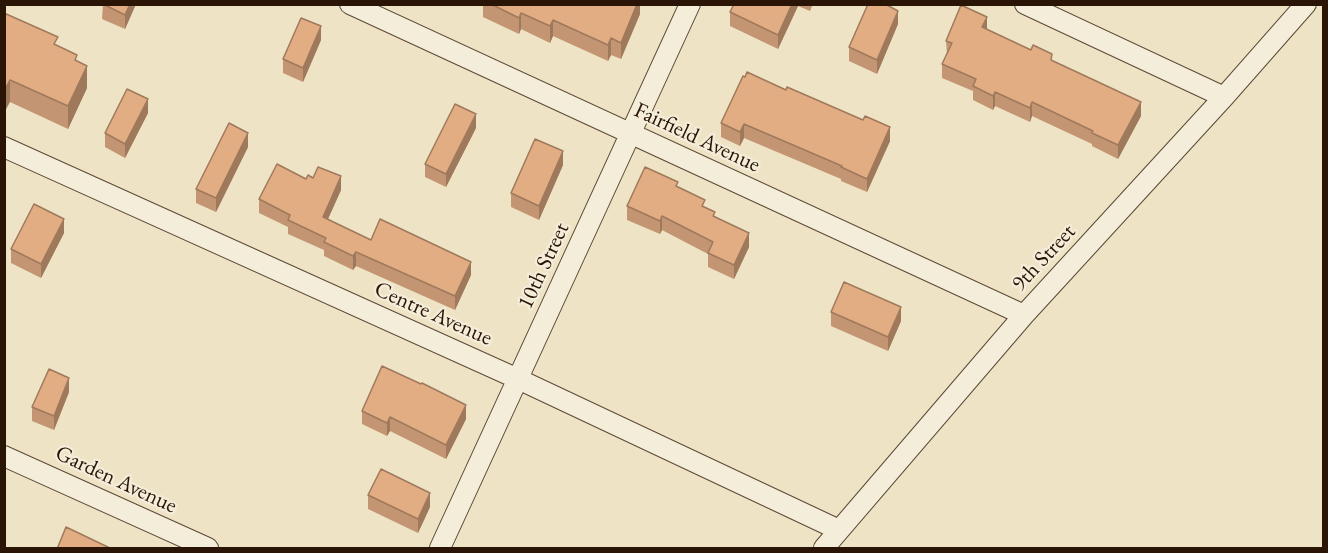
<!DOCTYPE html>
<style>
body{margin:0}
#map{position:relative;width:1328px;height:553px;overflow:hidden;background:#eee4c5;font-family:"EB Garamond",serif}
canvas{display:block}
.frame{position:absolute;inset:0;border:6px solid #2a1406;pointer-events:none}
</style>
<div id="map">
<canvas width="1328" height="553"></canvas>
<div class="frame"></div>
</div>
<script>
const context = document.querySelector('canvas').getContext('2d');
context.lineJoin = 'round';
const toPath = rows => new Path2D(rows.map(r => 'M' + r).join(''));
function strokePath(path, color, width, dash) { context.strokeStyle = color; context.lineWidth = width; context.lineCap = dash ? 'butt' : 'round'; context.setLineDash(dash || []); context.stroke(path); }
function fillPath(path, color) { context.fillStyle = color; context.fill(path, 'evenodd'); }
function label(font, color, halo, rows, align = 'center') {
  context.font = font + ' "EB Garamond",serif'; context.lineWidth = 4.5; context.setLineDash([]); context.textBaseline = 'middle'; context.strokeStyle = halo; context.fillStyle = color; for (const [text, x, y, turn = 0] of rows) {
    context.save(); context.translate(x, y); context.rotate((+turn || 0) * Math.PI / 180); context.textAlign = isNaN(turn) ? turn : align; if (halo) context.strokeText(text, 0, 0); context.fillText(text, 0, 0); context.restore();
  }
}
const minor = toPath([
 [350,4,1024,315],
 [1025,4,1224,97],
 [4,147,518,379,839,530],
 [4,456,208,548],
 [440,548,690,4],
 [824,548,1024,315,1224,97,1306,4]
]);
strokePath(minor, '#5b4836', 22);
strokePath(minor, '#f4edd9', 20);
fillPath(toPath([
 [103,4,136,4,125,29,102,19],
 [483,4,640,4,640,14,621,59,611,55,608,61,553,36,550,43,521,29,519,34,483,17],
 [734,4,813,4,810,11,798,6,778,49,730,26,730,12],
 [4,13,58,46,77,61,87,88,68,129,10,102],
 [898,24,877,74,849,61,849,47],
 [987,29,1052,61,1141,116,1118,159,1092,146,1092,144,1032,116,1030,122,995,106,993,110,973,100,973,91,942,78,942,64,947,55,946,41],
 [321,40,303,82,283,73,283,59],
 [743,76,890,141,867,192,841,181,841,179,744,138,740,146,721,137,721,123],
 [148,113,125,158,105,147,105,133],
 [476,128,446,187,425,177,425,164],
 [248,147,216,212,196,203,196,189],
 [563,165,539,220,511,207,511,193],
 [306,179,341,190,328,219,371,240,471,275,455,310,356,266,353,270,324,256,324,250,288,234,288,227,259,213,259,199],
 [678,187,705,207,749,247,734,279,708,267,708,254,662,230,660,234,627,220,627,206],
 [64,233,41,278,11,263,11,249],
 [831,312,901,321,888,351,831,326],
 [421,384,466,419,446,459,390,431,387,436,362,424,362,411],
 [69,392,54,430,32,421,32,407],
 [368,495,430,507,418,533,368,509]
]), '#c39572');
fillPath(toPath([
 [130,4,136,4,125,29,125,15],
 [637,4,640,4,640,14,621,59,621,43],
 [792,4,798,4,798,6,778,49,778,35],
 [898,11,898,24,877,74,877,60],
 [521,13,521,29,519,34,519,18],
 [987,17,987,31,982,27],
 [553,20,553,36,550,43,550,26],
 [321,26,321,40,303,82,303,68],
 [611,38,611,55,608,61,608,45],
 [87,66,87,88,68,129,68,106],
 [10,80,10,102,4,113,4,91],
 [995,92,995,106,993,110,993,96],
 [148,99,148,113,125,158,125,144],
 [1032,102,1032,116,1030,122,1030,108],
 [1141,102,1141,116,1118,159,1118,145],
 [476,114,476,128,446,187,446,174],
 [744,124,744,138,740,146,740,132],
 [890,127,890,141,867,192,867,179],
 [248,133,248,147,216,212,216,198],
 [563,151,563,165,539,220,539,206],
 [341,176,341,190,323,230,323,217],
 [662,216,662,230,660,234,660,221],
 [64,219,64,233,41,278,41,264],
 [749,233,749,247,734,279,734,265],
 [356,252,356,266,353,270,353,256],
 [471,262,471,275,455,310,455,296],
 [901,307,901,321,888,351,888,337],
 [69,378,69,392,54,430,54,416],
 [466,405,466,419,446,459,446,445],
 [390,417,390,431,387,436,387,423],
 [430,493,430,507,418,533,418,519]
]), '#9f795c');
const building = toPath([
 [103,4,130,4,125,15,103,4],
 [491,4,637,4,621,43,611,38,608,45,553,20,550,26,521,13,519,18,491,4],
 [734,4,792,4,778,35,730,12,734,4],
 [868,4,885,4,898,11,877,60,849,47,868,4],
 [961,5,987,17,982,27,1031,50,1033,45,1052,54,1051,60,1141,102,1118,145,1092,133,1093,131,1032,102,1030,108,995,92,993,96,973,86,976,79,942,64,952,43,946,41,961,5],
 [4,13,58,37,54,44,77,55,75,60,87,66,68,106,10,80,4,91,4,13],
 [301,18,321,26,303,68,283,59,301,18],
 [747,72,786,90,787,87,863,120,865,116,890,127,867,179,841,167,842,166,744,124,740,132,721,123,743,76,745,77,747,72],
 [127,89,148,99,125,144,105,133,127,89],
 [455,104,476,114,446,174,425,164,455,104],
 [229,123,248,133,216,198,196,189,229,123],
 [535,139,563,151,539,206,511,193,535,139],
 [277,164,306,179,308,175,313,178,318,167,341,176,323,217,371,240,380,219,471,262,455,296,356,252,353,256,324,242,326,238,288,220,290,215,259,199,277,164],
 [645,167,678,182,676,186,705,200,702,206,715,212,713,216,749,233,734,265,708,253,713,242,662,216,660,221,627,206,645,167],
 [34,204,64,219,41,264,11,249,34,204],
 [844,282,901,307,888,337,831,312,844,282],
 [382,366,421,384,422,383,466,405,446,445,390,417,387,423,362,411,382,366],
 [49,369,69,378,54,416,32,407,49,369],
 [381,469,430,493,418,519,368,495,381,469],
 [66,527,112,549,57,549,66,527]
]);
fillPath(building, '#e3ad84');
strokePath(building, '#9f795c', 1.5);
label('22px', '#2a1406', '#f4edd9', [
 ["Fairfield Avenue",697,138,25],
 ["9th Street",1044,258,-47],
 ["10th Street",544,266,-65],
 ["Centre Avenue",433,314,24],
 ["Garden Avenue",116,480,25]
]);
</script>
